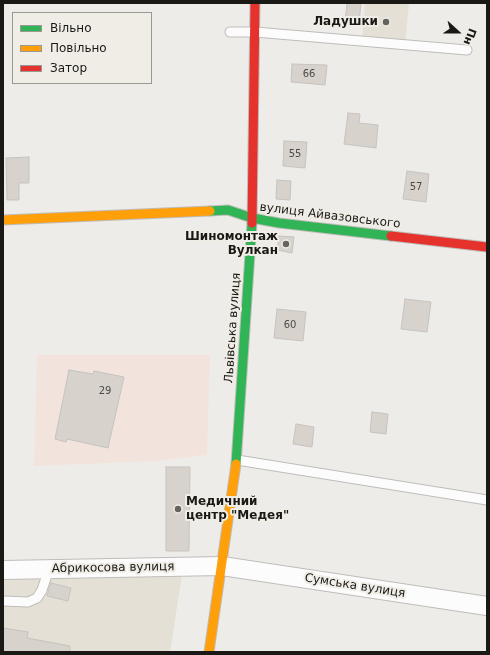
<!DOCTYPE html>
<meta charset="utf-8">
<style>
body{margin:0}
#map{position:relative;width:490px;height:655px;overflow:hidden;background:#eeece8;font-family:"DejaVu Sans",sans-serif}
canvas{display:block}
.frame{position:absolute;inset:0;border:4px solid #1a1916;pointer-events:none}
.legend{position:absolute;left:12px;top:12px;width:140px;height:72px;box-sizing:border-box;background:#f0ede6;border:1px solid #9a9893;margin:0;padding:5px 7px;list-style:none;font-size:12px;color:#1a1916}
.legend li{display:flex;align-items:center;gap:8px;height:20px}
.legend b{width:20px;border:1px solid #9a9893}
.north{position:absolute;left:438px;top:12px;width:40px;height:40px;-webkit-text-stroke:3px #f0ede6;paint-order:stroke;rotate:111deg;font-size:11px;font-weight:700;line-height:16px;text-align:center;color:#1a1916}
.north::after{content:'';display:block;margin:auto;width:14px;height:18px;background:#1a1916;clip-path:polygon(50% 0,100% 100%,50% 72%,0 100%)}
</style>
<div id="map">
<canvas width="490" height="655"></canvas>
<div class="frame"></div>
<ul class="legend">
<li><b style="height:5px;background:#30b455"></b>Вільно</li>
<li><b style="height:5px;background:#ff9f0a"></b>Повільно</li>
<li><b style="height:5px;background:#e5322d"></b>Затор</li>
</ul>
<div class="north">Пн</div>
</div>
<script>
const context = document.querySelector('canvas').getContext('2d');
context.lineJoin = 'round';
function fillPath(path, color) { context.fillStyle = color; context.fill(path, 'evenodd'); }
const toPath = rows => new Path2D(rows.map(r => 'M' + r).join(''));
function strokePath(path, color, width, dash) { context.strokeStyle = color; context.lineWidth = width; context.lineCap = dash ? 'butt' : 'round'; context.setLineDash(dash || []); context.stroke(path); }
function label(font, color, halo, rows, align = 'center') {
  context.font = font + ' "DejaVu Sans",sans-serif'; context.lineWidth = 4; context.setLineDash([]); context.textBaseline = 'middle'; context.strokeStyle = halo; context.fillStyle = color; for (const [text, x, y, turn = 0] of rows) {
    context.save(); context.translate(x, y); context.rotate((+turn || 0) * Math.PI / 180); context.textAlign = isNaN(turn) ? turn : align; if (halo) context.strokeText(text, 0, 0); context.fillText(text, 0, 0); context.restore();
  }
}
fillPath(toPath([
 [37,355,210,355,207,455,157,461,34,466]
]), '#f2e4dc');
fillPath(toPath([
 [365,3,409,3,405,45,362,41],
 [182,575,170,652,3,652,3,580,46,577]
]), '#e4e0d6');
const building = toPath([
 [347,3,361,3,359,23,345,22,347,3],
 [292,64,327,65,325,85,291,82,292,64],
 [348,113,360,114,359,123,378,125,376,148,344,144,348,113],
 [284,141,307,142,305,168,283,166,284,141],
 [29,157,29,183,19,183,19,200,7,200,6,158,29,157],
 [407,171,429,174,426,202,403,199,407,171],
 [277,180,291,181,290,200,276,199,277,180],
 [279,236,294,237,292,253,277,250,279,236],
 [405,299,431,302,427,332,401,329,405,299],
 [277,309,306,312,303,341,274,338,277,309],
 [69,370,93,374,94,371,124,377,108,448,67,439,66,442,55,439,69,370],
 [372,412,388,414,386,434,370,432,372,412],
 [296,424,314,427,312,447,293,444,296,424],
 [166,467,190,467,189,551,166,551,166,467],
 [51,583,71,588,68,601,47,596,51,583],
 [3,628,28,632,27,638,70,646,70,652,3,652,3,628]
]);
fillPath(building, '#d8d2cc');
strokePath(building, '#c5c3c0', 1);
const lane = toPath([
 [230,32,255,32,467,50],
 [237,460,487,500],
 [3,601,28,602,37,598,42,590,49,569]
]);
const street = toPath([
 [3,570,222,566,487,606]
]);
const fast = toPath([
 [210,211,228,210,252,218,279,223,391,236],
 [236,464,252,223]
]);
const slow = toPath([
 [3,220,210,211],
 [209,652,236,464]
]);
const jam = toPath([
 [252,223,255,3],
 [391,236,487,247]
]);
strokePath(lane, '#bfbdba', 11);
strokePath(street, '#bfbdba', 20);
strokePath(fast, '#bfbdba', 11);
strokePath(slow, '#bfbdba', 11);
strokePath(jam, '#bfbdba', 11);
strokePath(lane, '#fcfcfc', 9);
strokePath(street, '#fcfcfc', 18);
strokePath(fast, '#30b455', 9);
strokePath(slow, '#ff9f0a', 9);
strokePath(jam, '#e5322d', 9);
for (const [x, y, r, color] of [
 [386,22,4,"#646360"],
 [286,244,4,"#646360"],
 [178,509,4,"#646360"]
]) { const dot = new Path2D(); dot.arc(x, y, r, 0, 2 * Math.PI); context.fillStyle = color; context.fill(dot); strokePath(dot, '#f0ede6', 1.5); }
label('10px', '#4c4a46', null, [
 ["66",309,74],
 ["55",295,154],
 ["57",416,187],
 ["60",290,325],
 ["29",105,391]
]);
label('bold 12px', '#1a1916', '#f0ede6', [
 ["Ладушки",378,22],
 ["Шиномонтаж",278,237],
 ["Вулкан",278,251],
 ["Медичний",186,502,"left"],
 ["центр \"Медея\"",186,516,"left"]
], 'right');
label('12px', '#1a1916', '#f0ede6', [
 ["вулиця Айвазовського",330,216,7],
 ["Львівська вулиця",233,328,-86],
 ["Абрикосова вулиця",113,568,-1],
 ["Сумська вулиця",355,586,9]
]);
</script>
